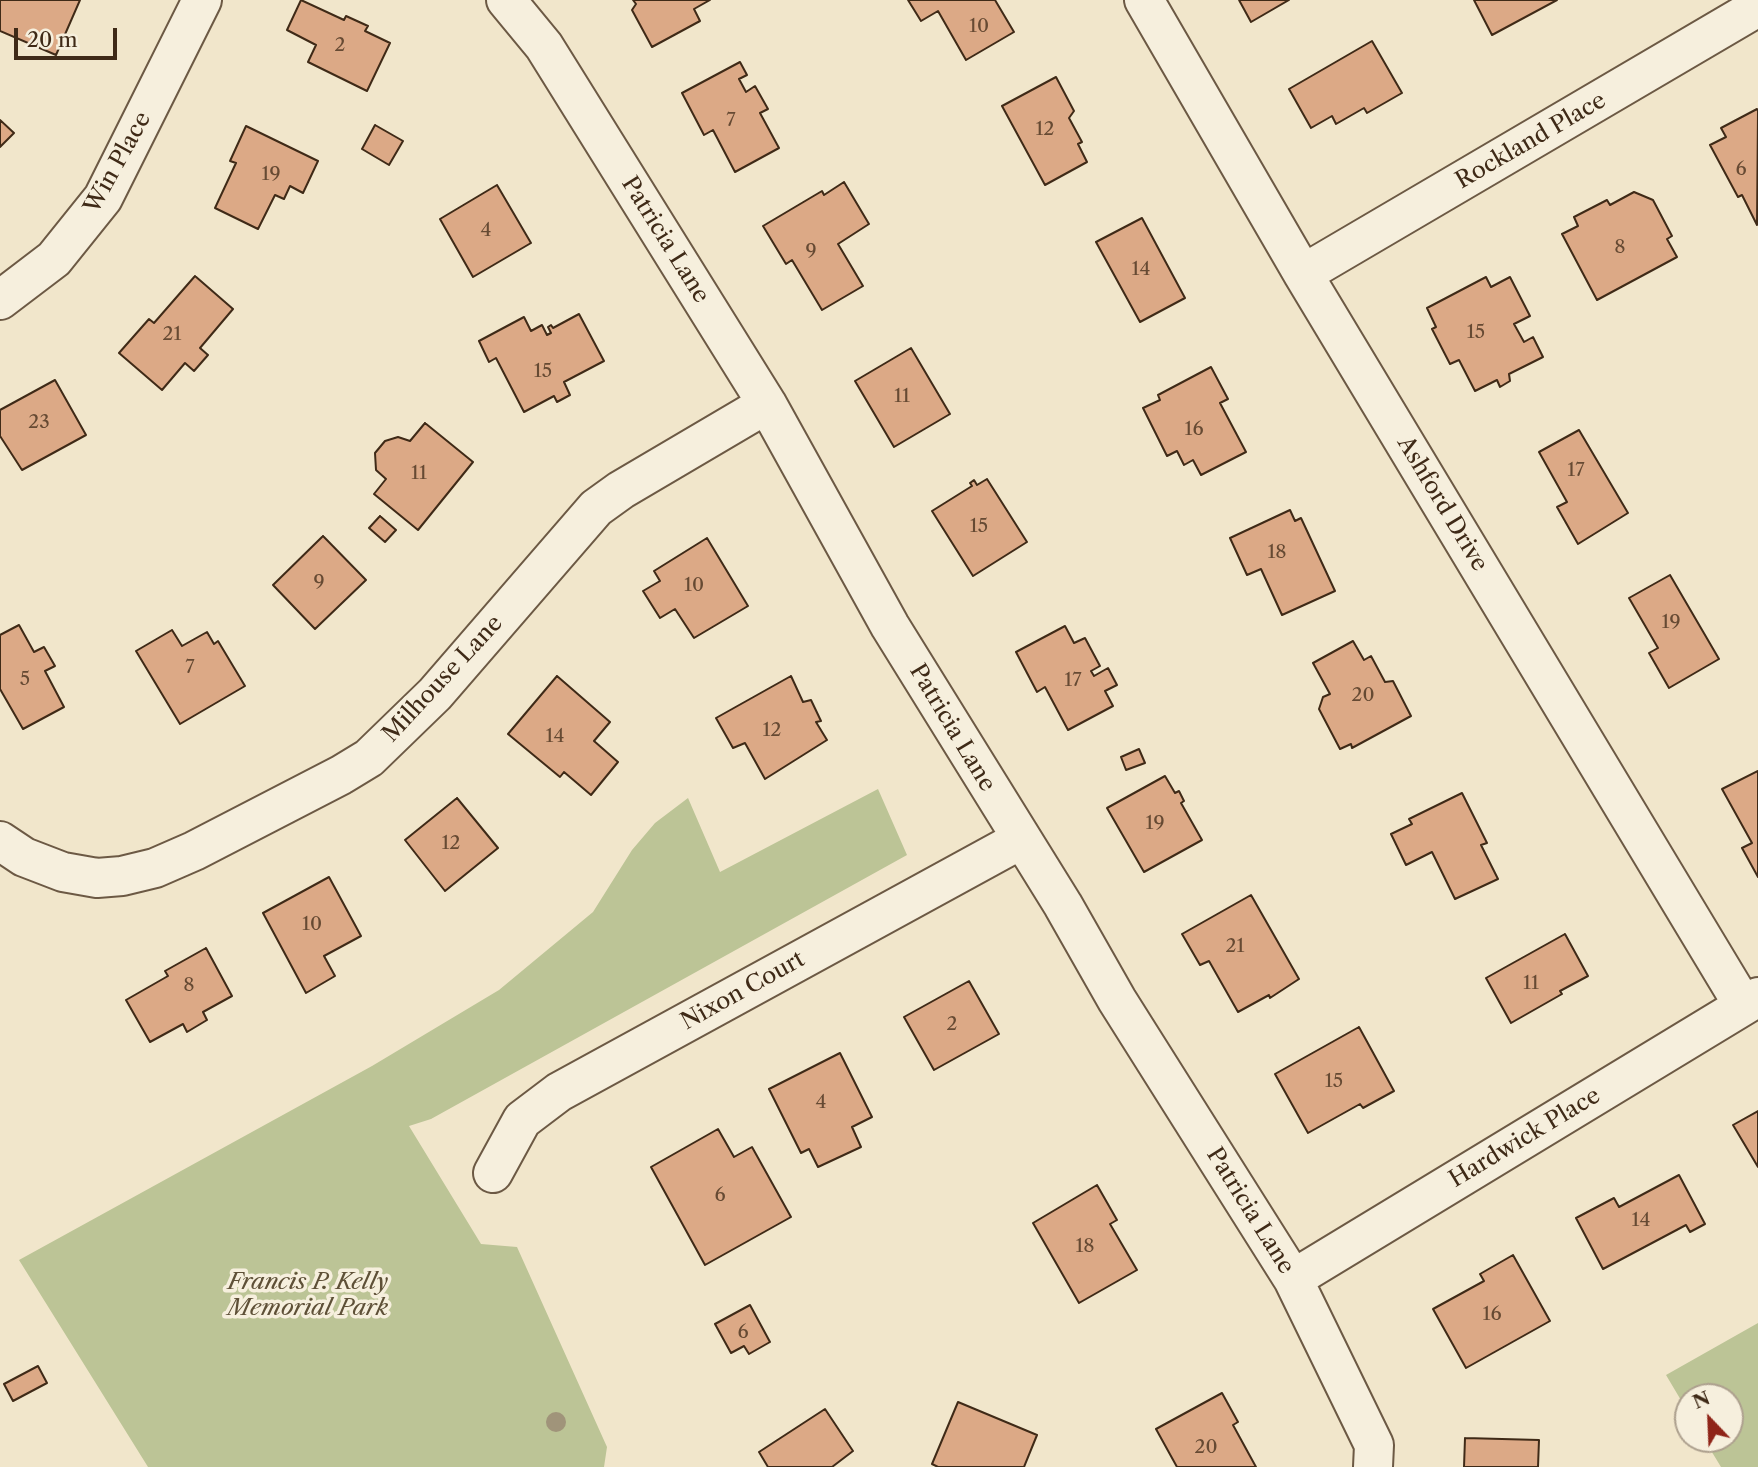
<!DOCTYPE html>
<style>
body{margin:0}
#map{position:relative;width:1758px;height:1467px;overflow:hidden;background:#f1e6cb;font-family:"Libre Caslon Text",serif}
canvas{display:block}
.north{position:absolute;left:1674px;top:1383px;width:70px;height:70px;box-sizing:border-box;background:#f6efdd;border:2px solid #ada08e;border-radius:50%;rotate:337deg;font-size:19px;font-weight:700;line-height:28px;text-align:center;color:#3f2a17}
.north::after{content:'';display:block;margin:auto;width:24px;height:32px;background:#8f2418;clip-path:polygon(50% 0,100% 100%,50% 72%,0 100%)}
.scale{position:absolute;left:14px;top:28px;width:103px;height:32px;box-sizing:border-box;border:4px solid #3f2a17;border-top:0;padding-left:9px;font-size:21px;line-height:24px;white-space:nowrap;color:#3f2a17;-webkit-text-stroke:5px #f6efdd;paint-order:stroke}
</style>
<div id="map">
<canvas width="1758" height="1467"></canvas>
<div class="north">N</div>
<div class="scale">20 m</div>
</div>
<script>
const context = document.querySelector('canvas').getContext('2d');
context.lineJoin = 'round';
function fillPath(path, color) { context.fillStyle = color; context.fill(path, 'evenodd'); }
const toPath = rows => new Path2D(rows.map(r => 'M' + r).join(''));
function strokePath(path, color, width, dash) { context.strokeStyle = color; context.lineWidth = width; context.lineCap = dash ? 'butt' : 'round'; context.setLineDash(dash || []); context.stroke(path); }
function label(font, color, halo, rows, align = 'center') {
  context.font = font + ' "Libre Caslon Text",serif'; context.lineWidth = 7; context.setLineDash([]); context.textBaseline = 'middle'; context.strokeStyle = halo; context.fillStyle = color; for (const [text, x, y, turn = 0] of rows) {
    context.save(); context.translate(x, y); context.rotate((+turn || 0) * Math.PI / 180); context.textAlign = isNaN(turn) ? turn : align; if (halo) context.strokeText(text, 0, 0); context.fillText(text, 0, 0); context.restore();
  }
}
fillPath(toPath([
 [878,789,907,855,431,1119,409,1126,481,1244,517,1247,607,1447,604,1467,148,1467,19,1260,372,1066,499,990,593,912,632,850,655,823,688,798,720,872],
 [1758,1323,1758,1467,1721,1467,1704,1439,1730,1439,1730,1397,1688,1397,1688,1412,1666,1375]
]), '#bcc496');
const building = toPath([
 [0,0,80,0,56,55,0,31,0,0],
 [301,0,344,20,346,16,368,26,365,31,390,43,367,91,308,62,316,45,287,30,301,0],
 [633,0,710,0,694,9,700,21,652,47,632,10,636,4,633,0],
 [908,0,995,0,1014,32,966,60,938,11,921,21,908,0],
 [1239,0,1289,0,1251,22,1239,0],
 [1474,0,1557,0,1492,35,1474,0],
 [1372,41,1402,93,1367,113,1364,108,1336,124,1332,116,1311,128,1289,89,1372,41],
 [740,62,747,75,739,79,746,92,755,86,768,109,760,113,779,148,735,172,713,130,704,135,682,93,740,62],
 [1056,77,1074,111,1069,118,1082,142,1078,144,1087,162,1045,185,1002,106,1056,77],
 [1757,109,1758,111,1757,225,1742,195,1738,197,1710,145,1726,137,1721,128,1757,109],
 [0,120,14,133,0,147,0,120],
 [375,125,403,141,389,165,362,149,375,125],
 [246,126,318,161,303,193,290,186,284,199,275,195,258,229,215,208,236,163,230,161,246,126],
 [844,182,869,224,838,244,863,286,822,310,792,260,786,264,763,226,822,191,824,195,844,182],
 [497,185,531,243,473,277,440,219,497,185],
 [1634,192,1653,200,1672,236,1667,239,1677,257,1597,300,1562,234,1578,226,1574,217,1607,200,1610,205,1634,192],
 [1142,218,1185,298,1140,322,1096,242,1142,218],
 [195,276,233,309,200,348,208,355,194,371,185,363,162,390,119,353,149,319,154,323,195,276],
 [1486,277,1491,287,1510,277,1530,316,1514,324,1524,342,1533,337,1543,357,1509,374,1510,381,1500,387,1497,380,1475,391,1459,360,1450,364,1432,329,1436,327,1427,308,1486,277],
 [579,314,604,361,564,382,570,395,557,402,554,396,524,412,496,358,489,362,479,341,524,317,531,331,542,325,547,335,551,333,548,327,551,325,553,328,579,314],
 [911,348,950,414,894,447,855,381,911,348],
 [1211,367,1228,399,1220,403,1246,452,1201,475,1193,460,1184,465,1177,451,1167,456,1143,408,1160,400,1158,395,1211,367],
 [55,380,86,435,22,470,0,436,0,410,55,380],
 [425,423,473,462,418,530,374,494,386,479,376,470,375,453,385,441,398,437,410,441,425,423],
 [1579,430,1628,513,1578,544,1557,507,1567,502,1539,452,1579,430],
 [987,479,1027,542,973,576,932,511,972,486,970,483,974,480,977,485,987,479],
 [1290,510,1295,521,1301,518,1335,591,1282,615,1261,569,1247,575,1230,538,1290,510],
 [380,516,396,530,385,542,369,528,380,516],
 [323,536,366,580,315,629,273,585,323,536],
 [707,538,748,606,694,638,675,609,660,618,643,591,660,581,654,571,707,538],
 [1670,575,1719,659,1669,688,1649,653,1658,648,1629,598,1670,575],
 [19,625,34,652,44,647,55,666,45,671,64,707,23,729,0,689,0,635,19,625],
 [1065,626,1074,643,1085,638,1100,666,1091,671,1094,676,1108,668,1117,685,1105,691,1113,706,1068,730,1045,687,1037,692,1016,652,1065,626],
 [172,630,182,646,207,632,214,644,218,641,245,686,180,724,136,651,172,630],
 [1353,641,1364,660,1371,656,1385,682,1393,681,1411,716,1352,748,1351,744,1340,749,1319,709,1323,697,1330,694,1313,663,1353,641],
 [557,676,610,722,594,741,618,762,591,795,564,772,560,777,508,734,557,676],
 [791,676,803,702,811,700,821,721,816,722,827,740,765,779,745,743,733,748,716,718,791,676],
 [1139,749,1145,763,1126,770,1121,757,1139,749],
 [1758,771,1758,877,1742,848,1752,843,1722,789,1758,771],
 [1165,776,1175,793,1179,791,1184,801,1181,803,1202,840,1144,872,1107,808,1165,776],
 [1462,793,1487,843,1481,845,1498,879,1455,899,1432,852,1406,865,1391,834,1412,824,1409,819,1462,793],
 [457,798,498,848,445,891,405,840,457,798],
 [329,877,361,936,324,956,335,976,306,993,263,913,329,877],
 [1251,895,1299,979,1270,998,1269,995,1238,1012,1209,961,1200,965,1182,934,1251,895],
 [1565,934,1588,976,1560,991,1562,994,1511,1023,1486,978,1565,934],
 [206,948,232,996,203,1012,207,1020,187,1032,183,1024,150,1042,126,1000,168,976,165,971,206,948],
 [969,981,999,1034,934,1070,904,1017,969,981],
 [1359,1027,1394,1091,1363,1108,1360,1104,1308,1133,1275,1074,1359,1027],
 [840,1053,872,1117,852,1127,861,1147,818,1167,809,1149,801,1153,769,1089,840,1053],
 [1758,1111,1758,1167,1733,1125,1758,1111],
 [718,1129,734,1157,752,1147,791,1217,705,1265,651,1167,718,1129],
 [1679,1175,1705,1224,1690,1232,1686,1225,1603,1269,1576,1218,1614,1198,1619,1207,1679,1175],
 [1097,1185,1117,1220,1110,1224,1137,1270,1079,1303,1033,1223,1097,1185],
 [1513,1255,1550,1321,1466,1368,1433,1309,1484,1281,1480,1274,1513,1255],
 [750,1305,770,1342,749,1354,744,1346,731,1353,715,1324,750,1305],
 [38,1366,47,1383,13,1401,4,1384,38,1366],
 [1222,1393,1238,1422,1233,1425,1256,1467,1177,1467,1156,1429,1222,1393],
 [958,1402,1037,1435,1024,1467,938,1467,932,1464,958,1402],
 [825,1409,853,1451,832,1467,768,1467,759,1452,825,1409],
 [1465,1438,1539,1440,1538,1467,1464,1467,1465,1438]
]);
fillPath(building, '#dca986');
strokePath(building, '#3f2a17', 2);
const minor = toPath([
 [506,0,544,46,767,404,890,626,1063,905,1117,1000,1293,1279,1374,1445,1373,1467],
 [1144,0,1303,274,1743,1005],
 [1303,274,1758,7],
 [0,300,54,259,103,198,202,0],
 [0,841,24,857,63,872,97,878,122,876,155,868,194,851,341,775,369,758,435,694,596,508,621,490,767,404],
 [493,1173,522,1120,559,1092,1020,840],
 [1293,1279,1758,997]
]);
strokePath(minor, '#6c5944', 42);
strokePath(minor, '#f6efdd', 38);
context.fillStyle = '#a0947a';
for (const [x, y] of [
 [556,1422]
]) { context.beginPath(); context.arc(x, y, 10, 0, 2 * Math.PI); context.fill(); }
label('19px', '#664a33', null, [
 ["10",979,27],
 ["2",340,46],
 ["7",731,121],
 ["12",1045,130],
 ["6",1741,170],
 ["19",271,175],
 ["4",486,231],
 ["8",1620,248],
 ["9",811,252],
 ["14",1141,270],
 ["15",1476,333],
 ["21",172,335],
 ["15",543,372],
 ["11",902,397],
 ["23",39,423],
 ["16",1194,430],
 ["17",1576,471],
 ["11",419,474],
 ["15",979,527],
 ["18",1277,553],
 ["9",319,583],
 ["10",694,586],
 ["19",1671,623],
 ["7",190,668],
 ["5",25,680],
 ["17",1073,681],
 ["20",1363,696],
 ["12",772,731],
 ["14",555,737],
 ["19",1155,824],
 ["12",451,844],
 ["10",312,925],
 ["21",1235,947],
 ["11",1531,984],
 ["8",189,986],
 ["2",952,1025],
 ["15",1334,1082],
 ["4",821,1103],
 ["6",720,1196],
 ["14",1641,1221],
 ["18",1085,1247],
 ["16",1492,1315],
 ["6",743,1333],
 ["20",1206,1448]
]);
label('23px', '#3f2a17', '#f6efdd', [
 ["Rockland Place",1531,141,-30],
 ["Win Place",118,163,-61],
 ["Patricia Lane",665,240,58],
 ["Ashford Drive",1442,504,59],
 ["Milhouse Lane",443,679,-47],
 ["Patricia Lane",952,728,59],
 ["Nixon Court",743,991,-29],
 ["Hardwick Place",1525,1138,-31],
 ["Patricia Lane",1250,1211,58]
]);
label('italic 23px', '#5e5037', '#f6efdd', [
 ["Francis P. Kelly",308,1282],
 ["Memorial Park",308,1308]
]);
</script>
